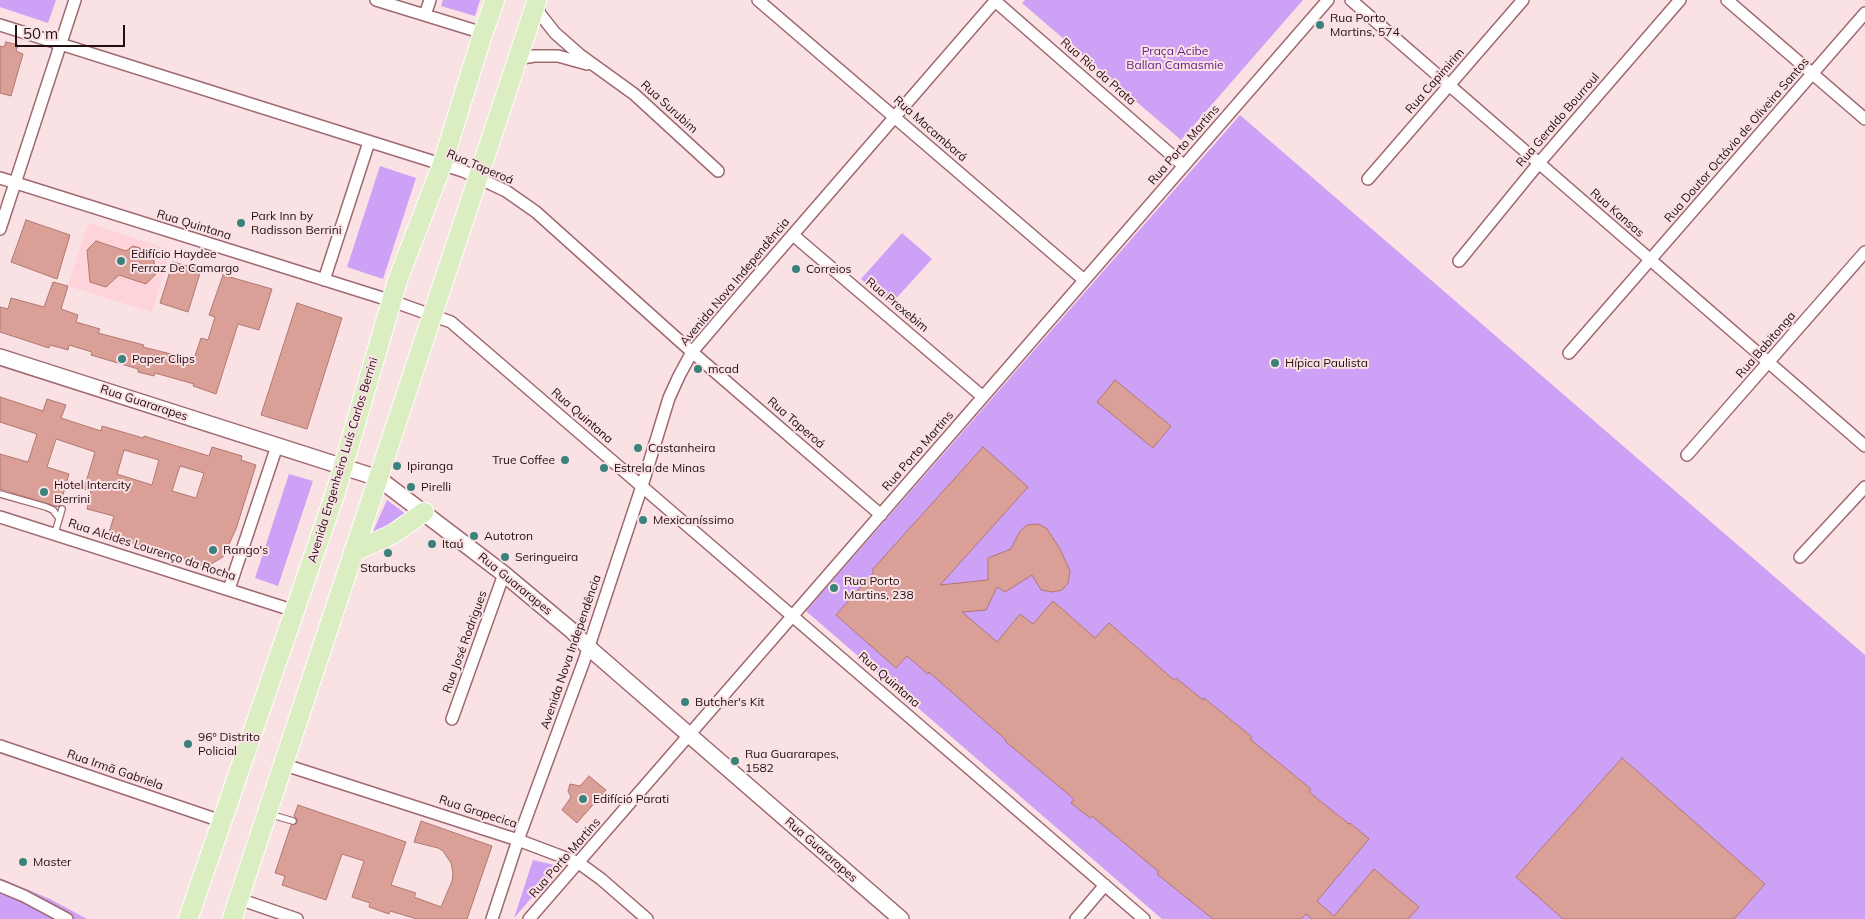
<!DOCTYPE html>
<meta charset="utf-8">
<style>
body{margin:0}
#map{position:relative;width:1865px;height:919px;overflow:hidden;background:#fae1e4;font-family:Mulish,sans-serif}
canvas{display:block}
.scale{position:absolute;left:15px;top:25px;width:110px;height:22px;box-sizing:border-box;border:2px solid #230e12;border-top:0;padding-left:6px;font-size:15px;line-height:18px;white-space:nowrap;color:#230e12;-webkit-text-stroke:4px #fae1e4;paint-order:stroke}
</style>
<div id="map">
<canvas width="1865" height="919"></canvas>
<div class="scale">50 m</div>
</div>
<script>
const context = document.querySelector('canvas').getContext('2d');
context.lineJoin = 'round';
function fillPath(path, color) { context.fillStyle = color; context.fill(path, 'evenodd'); }
const toPath = rows => new Path2D(rows.map(r => 'M' + r).join(''));
function strokePath(path, color, width, dash) { context.strokeStyle = color; context.lineWidth = width; context.lineCap = dash ? 'butt' : 'round'; context.setLineDash(dash || []); context.stroke(path); }
function label(font, color, halo, rows, align = 'center') {
  context.font = font + ' Mulish,sans-serif'; context.lineWidth = 4; context.setLineDash([]); context.textBaseline = 'middle'; context.strokeStyle = halo; context.fillStyle = color; for (const [text, x, y, turn = 0] of rows) {
    context.save(); context.translate(x, y); context.rotate((+turn || 0) * Math.PI / 180); context.textAlign = isNaN(turn) ? turn : align; if (halo) context.strokeText(text, 0, 0); context.fillText(text, 0, 0); context.restore();
  }
}
fillPath(toPath([
 [88,223,171,250,152,312,68,286]
]), '#ffd3da');
fillPath(toPath([
 [0,0,56,0,48,23,0,7],
 [443,0,480,0,475,16,441,6],
 [1025,0,1303,0,1181,140,1022,3],
 [1240,115,1865,655,1865,919,1162,919,806,611],
 [380,166,416,178,383,279,347,267],
 [902,233,932,259,891,304,861,279],
 [289,474,313,481,278,586,255,578],
 [387,500,410,517,372,534],
 [533,860,559,866,514,918],
 [0,878,50,899,87,919,0,919]
]), '#cda1f5');
const building = toPath([
 [6,42,18,45,16,51,23,54,11,96,0,93,0,46,4,47,6,42],
 [26,220,70,235,57,279,11,262,26,220],
 [96,241,126,251,133,246,140,248,141,252,153,256,156,274,146,284,119,275,106,287,90,282,87,250,96,241],
 [173,262,201,270,188,312,160,303,173,262],
 [223,275,272,289,259,330,238,324,216,394,193,386,194,384,155,373,154,376,138,372,138,369,91,355,92,352,69,345,68,350,50,345,49,348,0,332,0,307,8,309,11,298,44,307,53,282,68,286,61,309,78,315,76,322,100,329,98,333,144,345,143,347,175,355,173,359,192,365,201,338,208,340,215,317,209,315,223,275],
 [297,303,342,318,307,429,261,415,297,303],
 [1115,380,1171,426,1153,448,1097,402,1115,380],
 [0,397,43,411,47,399,66,405,61,418,101,431,102,426,143,438,144,436,209,456,212,447,242,456,241,460,256,465,236,529,223,557,211,564,200,565,175,555,108,536,114,516,87,509,91,491,84,489,95,452,56,439,47,467,69,474,60,505,58,507,0,489,0,454,28,462,37,434,0,422,0,397],
 [124,450,159,460,152,485,117,474,124,450],
 [180,466,204,473,196,498,172,491,180,466],
 [983,447,1028,487,940,585,988,580,988,558,1011,549,1020,531,1027,525,1039,524,1047,529,1060,549,1070,571,1068,583,1062,590,1053,592,1041,590,1032,575,1005,592,997,587,986,610,962,612,997,642,1020,614,1033,624,1053,601,1095,638,1109,623,1174,680,1176,678,1203,700,1204,698,1252,737,1250,739,1311,789,1309,792,1349,824,1350,823,1369,839,1317,901,1334,916,1374,869,1419,907,1408,919,1312,919,1306,914,1301,919,1213,919,1157,874,1159,872,1092,816,1090,818,1071,803,1074,799,1005,741,1006,740,929,672,928,674,907,656,896,668,836,615,874,572,872,570,983,447],
 [1622,758,1765,884,1734,919,1563,919,1516,877,1622,758],
 [589,776,606,790,577,823,562,810,571,797,568,791,570,784,580,786,589,776],
 [298,805,406,842,391,885,416,893,414,897,441,907,452,881,453,873,451,863,443,851,438,848,414,842,421,821,492,846,467,919,417,919,390,911,389,914,369,907,370,903,352,897,364,861,342,854,326,900,282,885,285,876,275,873,291,825,297,823,297,819,294,816,298,805]
]);
fillPath(building, '#da9f97');
strokePath(building, '#b07870', 1);
const service = toPath([
 [0,494,46,507,53,510,59,518],
 [55,533,62,509],
 [269,814,293,821]
]);
const minor = toPath([
 [376,0,483,33],
 [758,0,1084,280],
 [994,0,1184,166],
 [1351,0,1865,446],
 [1727,0,1865,119],
 [536,3,540,14,555,33,580,55,634,94,718,171],
 [425,15,430,0],
 [0,25,463,171,506,191,536,212,692,352,881,515],
 [517,59,534,56,558,56,587,64],
 [0,178,392,301,451,322,1144,919],
 [1368,179,1523,0],
 [0,229,75,0],
 [793,235,983,397],
 [1459,261,1539,163,1680,0],
 [324,280,369,142],
 [1569,353,1865,13],
 [1687,455,1865,252],
 [0,517,295,611],
 [1800,557,1865,487],
 [229,589,277,446],
 [452,719,504,574],
 [0,746,221,821],
 [282,764,518,840,579,863,601,879,647,919],
 [0,886,24,896,67,919],
 [239,899,297,919],
 [492,919,518,840,584,661,642,486,669,398,679,376,692,352,732,305,996,0],
 [529,919,1328,0],
 [1076,919,1105,885]
]);
const tertiary = toPath([
 [0,357,378,478,504,574,571,630,588,647,901,919]
]);
const primary = toPath([
 [353,552,393,534,424,512],
 [188,919,335,494,398,279,442,165,483,33,495,0],
 [232,919,537,0]
]);
strokePath(service, '#9f6871', 8);
strokePath(minor, '#9f6871', 14);
strokePath(tertiary, '#9f6871', 18);
strokePath(primary, '#fff', 21);
strokePath(service, '#fff', 5.5);
strokePath(minor, '#fff', 11);
strokePath(tertiary, '#fff', 15);
strokePath(primary, '#daeec2', 19);
for (const [x, y, r, color] of [
 [1320,25,5,"#3a827c"],
 [241,223,5,"#3a827c"],
 [121,261,5,"#3a827c"],
 [796,269,5,"#3a827c"],
 [122,359,5,"#3a827c"],
 [1275,363,5,"#3a827c"],
 [698,369,5,"#3a827c"],
 [638,448,5,"#3a827c"],
 [565,460,5,"#3a827c"],
 [397,466,5,"#3a827c"],
 [604,468,5,"#3a827c"],
 [411,487,5,"#3a827c"],
 [44,492,5,"#3a827c"],
 [643,520,5,"#3a827c"],
 [474,536,5,"#3a827c"],
 [432,544,5,"#3a827c"],
 [213,550,5,"#3a827c"],
 [388,553,5,"#3a827c"],
 [505,557,5,"#3a827c"],
 [834,588,5,"#3a827c"],
 [685,702,5,"#3a827c"],
 [188,744,5,"#3a827c"],
 [735,761,5,"#3a827c"],
 [583,799,5,"#3a827c"],
 [23,862,5,"#3a827c"]
]) { const dot = new Path2D(); dot.arc(x, y, r, 0, 2 * Math.PI); context.fillStyle = color; context.fill(dot); strokePath(dot, '#fae1e4', 2); }
label('12px', '#230e12', '#fae1e4', [
 ["Rua Porto",1330,18],
 ["Martins, 574",1330,32],
 ["Park Inn by",251,216],
 ["Radisson Berrini",251,230],
 ["Edifício Haydee",131,254],
 ["Ferraz De Camargo",131,268],
 ["Correios",806,269],
 ["Paper Clips",132,359],
 ["Hípica Paulista",1285,363],
 ["mcad",708,369],
 ["Castanheira",648,448],
 ["True Coffee",555,460,"right"],
 ["Ipiranga",407,466],
 ["Estrela de Minas",614,468],
 ["Hotel Intercity",54,485],
 ["Berrini",54,499],
 ["Pirelli",421,487],
 ["Mexicaníssimo",653,520],
 ["Autotron",484,536],
 ["Itaú",442,544],
 ["Rango's",223,550],
 ["Seringueira",515,557],
 ["Starbucks",388,568,"center"],
 ["Rua Porto",844,581],
 ["Martins, 238",844,595],
 ["Butcher's Kit",695,702],
 ["96º Distrito",198,737],
 ["Policial",198,751],
 ["Rua Guararapes,",745,754],
 ["1582",745,768],
 ["Edifício Parati",593,799],
 ["Master",33,862]
], 'left');
label('12px', '#621f8c', '#fae1e4', [
 ["Praça Acibe",1175,51],
 ["Ballan Camasmie",1175,65]
]);
label('12px', '#230e12', '#fae1e4', [
 ["Rua Rio da Prata",1098,72,41],
 ["Rua Capimirim",1435,81,-49],
 ["Rua Surubim",669,107,42],
 ["Rua Geraldo Bourroul",1558,120,-49],
 ["Rua Macambará",930,129,41],
 ["Rua Doutor Octávio de Oliveira Santos",1737,140,-49],
 ["Rua Porto Martins",1184,145,-49],
 ["Rua Taperoá",480,167,23],
 ["Rua Kansas",1617,213,41],
 ["Rua Quintana",194,225,17],
 ["Avenida Nova Independência",735,282,-50],
 ["Rua Prexebim",897,305,40],
 ["Rua Babitonga",1766,345,-49],
 ["Rua Guararapes",144,403,18],
 ["Rua Quintana",582,416,41],
 ["Rua Taperoá",796,423,41],
 ["Rua Porto Martins",918,451,-49],
 ["Avenida Engenheiro Luís Carlos Berrini",343,460,-73],
 ["Rua Alcides Lourenço da Rocha",152,550,18],
 ["Rua Guararapes",515,584,39],
 ["Rua José Rodrigues",465,642,-70],
 ["Avenida Nova Independência",571,652,-71],
 ["Rua Quintana",889,680,41],
 ["Rua Irmã Gabriela",115,770,19],
 ["Rua Grapecica",478,812,18],
 ["Rua Guararapes",821,850,41],
 ["Rua Porto Martins",565,858,-49]
]);
</script>
